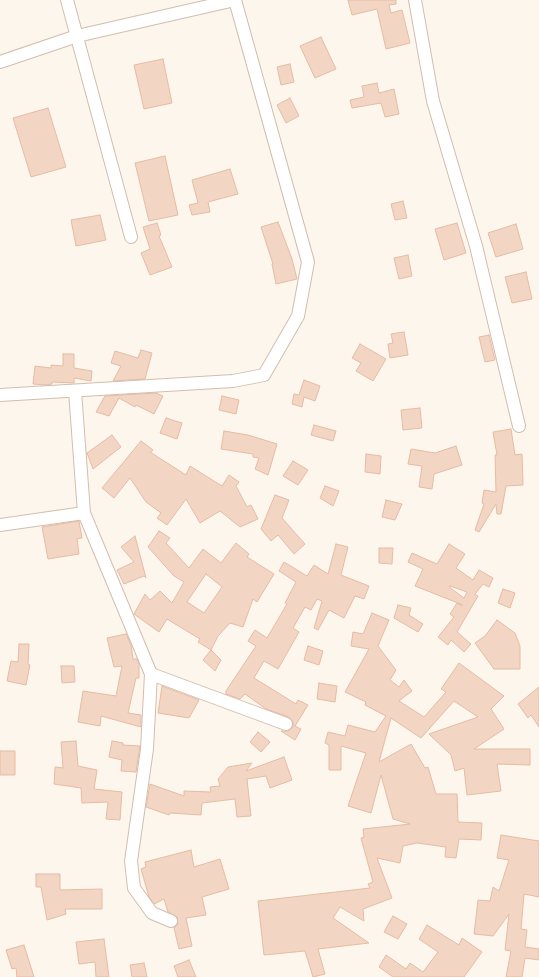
<!DOCTYPE html>
<style>
body{margin:0}
canvas{display:block;background:#fdf6ec}
</style>
<canvas width="539" height="977"></canvas>
<script>
const context = document.querySelector('canvas').getContext('2d');
context.lineJoin = 'round';
function fillPath(path, color) { context.fillStyle = color; context.fill(path, 'evenodd'); }
const toPath = rows => new Path2D(rows.map(r => 'M' + r).join(''));
function strokePath(path, color, width, dash) { context.strokeStyle = color; context.lineWidth = width; context.lineCap = dash ? 'butt' : 'round'; context.setLineDash(dash || []); context.stroke(path); }
const building = toPath([
 [348,0,396,0,396,4,389,5,391,13,402,10,410,43,386,49,377,9,352,15,348,0],
 [321,37,336,69,315,78,300,46,321,37],
 [163,59,172,103,144,109,134,65,163,59],
 [290,64,294,82,281,85,277,67,290,64],
 [377,83,379,93,394,89,399,114,385,117,381,103,352,108,350,100,364,97,362,86,377,83],
 [290,98,299,116,286,123,277,105,290,98],
 [48,108,66,167,31,177,13,118,48,108],
 [165,156,178,215,149,221,135,163,165,156],
 [230,169,238,194,208,202,210,212,192,215,189,205,198,203,192,180,230,169],
 [403,201,407,218,395,220,391,204,403,201],
 [100,215,106,240,76,246,71,220,100,215],
 [278,222,292,259,297,279,276,284,272,264,273,264,261,227,278,222],
 [157,223,161,235,159,236,172,267,150,275,141,253,150,249,143,227,157,223],
 [457,223,466,253,444,260,435,229,457,223],
 [516,224,523,249,496,257,488,233,516,224],
 [408,255,412,276,399,279,394,258,408,255],
 [526,272,532,299,512,303,505,277,526,272],
 [404,332,408,355,390,358,388,344,393,343,391,334,404,332],
 [489,335,495,360,485,362,479,337,489,335],
 [360,344,386,359,373,381,356,371,361,363,352,358,360,344],
 [141,350,152,353,145,379,113,381,121,366,111,363,115,351,138,358,141,350],
 [63,354,74,354,74,368,92,371,91,381,74,378,74,383,52,382,52,384,45,385,33,384,35,366,51,368,51,365,63,366,63,354],
 [304,380,320,386,315,401,304,397,302,407,292,404,294,394,299,395,304,380],
 [156,393,163,396,154,414,136,405,135,407,119,398,109,416,96,412,105,396,156,393],
 [222,396,239,400,236,414,219,410,222,396],
 [420,408,422,428,403,430,401,410,420,408],
 [166,418,182,423,177,439,160,433,166,418],
 [314,425,336,431,333,441,311,435,314,425],
 [511,429,515,455,522,454,523,485,506,486,501,514,497,514,496,504,479,532,475,530,484,504,482,503,484,490,496,492,495,455,497,455,493,432,511,429],
 [224,431,248,435,277,444,268,475,255,469,259,458,253,457,253,454,221,449,224,431],
 [112,435,121,447,93,469,87,453,112,435],
 [141,441,153,450,150,452,186,475,190,466,222,486,229,475,239,482,236,486,247,507,251,505,258,519,240,527,220,511,200,523,186,499,167,525,157,518,161,513,146,502,130,478,114,498,102,488,141,441],
 [456,446,462,465,434,474,432,489,419,487,422,466,408,464,411,449,435,453,456,446],
 [366,454,381,456,380,474,365,472,366,454],
 [293,461,308,470,298,485,283,476,293,461],
 [325,486,339,491,333,506,320,498,325,486],
 [275,495,289,500,282,518,305,544,294,554,278,535,271,541,261,529,275,495],
 [386,500,402,504,395,520,382,517,386,500],
 [79,521,82,538,77,539,79,554,48,559,42,527,79,521],
 [159,531,170,538,166,543,189,568,203,549,221,563,236,543,249,554,247,557,274,574,257,602,253,599,243,627,230,623,218,636,211,650,198,642,200,639,167,619,159,632,134,614,145,594,150,600,160,591,172,603,184,582,174,576,148,547,159,531],
 [206,574,222,587,204,613,187,602,206,574],
 [135,536,146,578,144,576,124,584,117,570,134,562,121,547,135,536],
 [336,544,348,547,341,575,369,586,364,599,355,596,344,618,329,610,318,630,314,628,322,601,317,599,311,610,305,607,293,628,299,632,278,669,264,661,254,678,296,704,298,700,308,705,295,726,301,729,295,740,281,731,288,731,293,727,293,722,289,717,266,709,245,694,240,699,226,694,226,691,256,646,248,641,255,630,267,638,287,604,285,603,296,582,279,571,284,562,307,576,314,565,328,574,336,544],
 [449,544,465,554,456,568,473,580,479,570,493,578,489,587,483,584,475,594,478,596,457,632,471,644,464,652,451,640,448,645,438,637,454,617,450,614,457,603,462,606,463,605,415,586,423,569,408,562,412,553,437,564,449,544],
 [450,586,467,592,464,598,449,587,450,586],
 [379,548,393,548,392,564,379,563,379,548],
 [503,589,515,593,510,608,498,603,503,589],
 [398,605,411,608,409,615,423,624,418,632,394,618,398,605],
 [372,613,389,620,378,646,396,670,390,680,399,687,404,680,412,691,399,701,424,717,446,692,441,689,459,663,504,696,491,709,504,729,474,749,530,749,530,765,497,764,501,791,467,795,464,768,455,771,451,755,429,734,478,717,454,701,421,738,391,718,379,762,411,744,425,768,428,767,436,794,457,794,458,822,482,823,481,840,459,839,456,858,445,857,446,847,417,843,403,846,400,863,377,858,392,898,363,909,364,921,340,907,333,918,369,943,318,949,325,974,313,977,305,951,264,955,258,901,370,888,368,884,373,882,361,838,364,837,363,829,410,824,393,819,381,775,371,813,348,806,366,753,341,746,341,770,329,770,329,745,325,743,328,732,345,736,348,725,375,732,386,716,365,705,366,702,345,692,369,649,351,646,353,632,363,634,372,613],
 [497,620,515,633,520,646,520,669,494,669,475,643,485,636,497,620],
 [126,634,131,645,133,659,137,659,139,664,139,678,136,678,128,713,141,715,141,727,101,716,100,726,78,722,83,691,116,696,122,666,114,667,107,638,126,634],
 [19,644,29,644,28,664,30,665,26,685,7,681,11,661,18,662,19,644],
 [308,646,323,651,319,665,304,660,308,646],
 [211,650,221,660,215,671,203,660,211,650],
 [61,666,74,666,75,682,62,683,61,666],
 [319,683,337,686,335,702,317,699,319,683],
 [162,686,199,700,189,718,158,713,162,686],
 [539,687,539,727,531,715,528,718,518,704,539,687],
 [258,732,270,742,261,752,250,742,258,732],
 [76,741,78,766,97,770,94,789,122,792,120,820,106,819,108,802,82,803,81,788,54,784,55,767,63,768,61,742,76,741],
 [112,741,123,743,123,745,140,746,136,772,121,771,122,760,109,757,112,741],
 [0,751,15,751,15,775,0,775,0,751],
 [284,757,292,780,270,788,266,776,247,779,251,816,237,817,235,799,202,803,201,815,170,813,169,815,146,807,150,784,184,796,184,791,211,792,210,787,220,786,218,779,228,767,252,763,246,771,284,757],
 [501,835,539,841,539,897,524,894,521,929,527,930,525,947,539,949,539,960,525,958,522,977,506,977,511,951,505,950,509,914,493,936,474,934,478,900,490,901,493,887,499,891,509,860,497,858,501,835],
 [191,850,194,867,220,859,229,889,202,897,206,915,186,918,192,946,179,949,174,928,178,924,177,917,168,912,164,899,154,904,149,897,141,869,146,867,145,862,191,850],
 [36,874,60,874,60,890,102,889,102,909,65,909,66,914,47,920,41,887,36,887,36,874],
 [393,916,407,924,398,939,384,932,393,916],
 [427,925,459,945,462,938,482,952,464,977,393,977,379,967,386,955,406,969,410,963,423,972,438,952,419,939,427,925],
 [104,939,109,977,96,977,95,962,79,964,76,942,104,939],
 [24,945,34,977,17,977,16,968,12,969,6,950,24,945],
 [189,960,196,977,178,977,174,966,189,960],
 [144,963,147,977,132,977,130,965,144,963]
]);
fillPath(building, '#f3d5c3');
strokePath(building, '#e6bba3', 1);
const street = toPath([
 [67,0,131,237],
 [415,0,433,101,476,246,519,426],
 [0,62,77,36,235,0],
 [75,391,84,513],
 [0,395,233,381,264,375,298,316,308,262,235,0],
 [0,525,84,513,151,674,286,724],
 [151,674,147,749,131,861,134,888,152,913,171,921]
]);
strokePath(street, '#d1beb0', 14);
strokePath(street, '#fff', 12);
</script>
